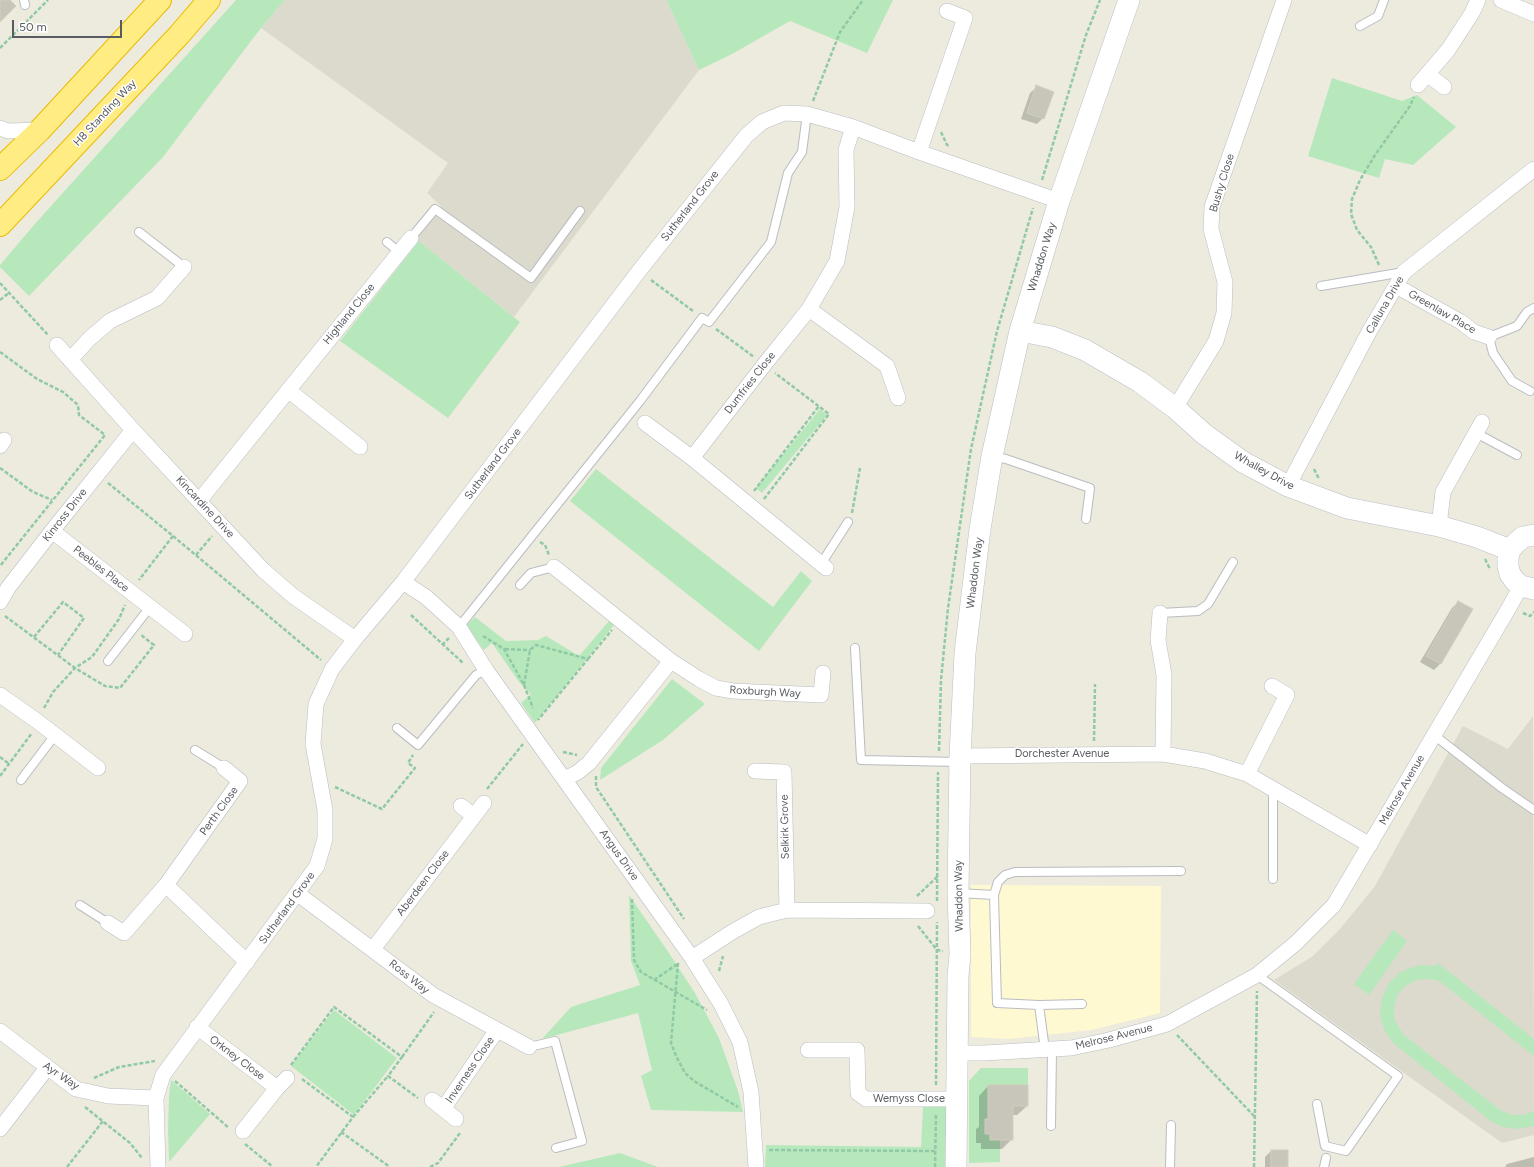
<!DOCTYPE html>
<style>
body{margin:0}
#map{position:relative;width:1534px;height:1167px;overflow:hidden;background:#edebde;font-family:Figtree,sans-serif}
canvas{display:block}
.scale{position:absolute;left:12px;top:20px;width:110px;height:18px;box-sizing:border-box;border:2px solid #585b61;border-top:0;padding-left:5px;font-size:12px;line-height:14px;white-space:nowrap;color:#585b61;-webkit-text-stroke:3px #fff;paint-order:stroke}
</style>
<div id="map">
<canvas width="1534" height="1167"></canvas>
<div class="scale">50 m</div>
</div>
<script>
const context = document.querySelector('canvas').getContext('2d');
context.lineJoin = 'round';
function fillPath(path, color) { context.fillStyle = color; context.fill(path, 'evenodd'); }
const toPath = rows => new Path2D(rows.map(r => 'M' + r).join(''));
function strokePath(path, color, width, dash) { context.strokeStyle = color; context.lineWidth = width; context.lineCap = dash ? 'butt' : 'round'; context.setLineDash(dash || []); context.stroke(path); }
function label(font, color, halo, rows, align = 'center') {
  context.font = font + ' Figtree,sans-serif'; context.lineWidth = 3; context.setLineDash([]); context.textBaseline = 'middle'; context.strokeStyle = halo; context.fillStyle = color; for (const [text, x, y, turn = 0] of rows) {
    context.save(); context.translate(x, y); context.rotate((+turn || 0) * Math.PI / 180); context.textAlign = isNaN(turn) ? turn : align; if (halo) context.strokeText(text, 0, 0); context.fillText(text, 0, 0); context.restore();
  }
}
fillPath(toPath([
 [971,885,1161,886,1160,1013,1091,1030,1009,1039,971,1037]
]), '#fff9d1');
fillPath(toPath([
 [285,0,666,0,699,70,514,317,415,238,441,206,427,193,448,163,261,28],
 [1533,716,1534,1135,1502,1143,1274,980,1313,956,1340,929,1375,886,1463,726,1508,749]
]), '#dcdacd');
fillPath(toPath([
 [236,0,285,0,261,28,163,157,29,296,0,267,0,265,34,225],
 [666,0,893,0,867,53,790,21,732,54,699,70],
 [1332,78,1402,101,1417,95,1456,127,1413,165,1385,159,1379,178,1308,156],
 [419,241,520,322,448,418,340,341],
 [820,409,827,415,762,493,756,488],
 [596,469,773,607,801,571,812,581,759,651,570,501],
 [475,617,506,641,538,640,546,636,579,656,609,621,614,625,535,723,521,703,531,694,519,682,492,643,484,650,466,626],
 [672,679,705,704,663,740,600,780,601,768],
 [629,895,669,953,695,993,719,1038,738,1091,743,1112,651,1110,641,1076,652,1070,638,1013,542,1039,571,1007,640,985,631,961],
 [1393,930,1407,941,1369,995,1354,984],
 [1438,963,1534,1039,1534,1056,1442,983,1436,980,1426,979,1416,980,1405,986,1397,995,1394,1008,1395,1021,1404,1035,1500,1110,1512,1115,1523,1115,1534,1111,1534,1126,1516,1129,1503,1127,1492,1122,1393,1043,1384,1029,1380,1015,1382,998,1389,983,1399,973,1410,968,1420,965,1436,966],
 [334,1010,397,1058,354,1115,291,1066],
 [981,1068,1028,1068,1028,1085,992,1119,986,1119,985,1134,990,1134,1000,1140,1000,1162,969,1163,969,1081],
 [171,1080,210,1114,169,1162,168,1130,169,1096],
 [923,1107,950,1107,949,1167,765,1167,766,1145,921,1147],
 [620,1153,658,1167,559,1167]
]), '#b7e8bc');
fillPath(toPath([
 [1037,87,1043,118,1037,124,1021,119,1030,93],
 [1458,602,1471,610,1440,664,1434,670,1420,662,1452,608],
 [988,1086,1027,1106,1017,1115,1012,1115,1012,1139,1002,1149,981,1149,981,1143,976,1143,976,1129,979,1127,979,1096],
 [1271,1151,1286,1167,1265,1167,1265,1157],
 [1534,1157,1534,1167,1505,1167,1507,1164]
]), '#0003');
const building = toPath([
 [0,0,10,0,16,6,0,22,0,0],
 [1036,85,1054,92,1044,119,1027,113,1036,85],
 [1458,601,1473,609,1441,664,1426,656,1458,601],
 [988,1085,1028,1085,1028,1106,1013,1106,1013,1140,990,1140,990,1134,985,1134,985,1119,988,1119,988,1085],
 [1271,1150,1288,1150,1288,1167,1271,1167,1271,1150]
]);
fillPath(building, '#c8c5bb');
strokePath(building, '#d2cdbc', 1);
const lane = toPath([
 [24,0,25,5],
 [1360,26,1378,16,1384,0],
 [139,232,184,267],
 [411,238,435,209,531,278,580,211],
 [387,242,399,252],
 [1321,286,1404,272],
 [1530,391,1512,381,1493,353,1489,337,1517,326,1527,312,1534,308],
 [1476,433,1517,455],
 [992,456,1006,459,1090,488,1086,519],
 [821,564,848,522],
 [520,585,531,573,554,567],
 [1160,613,1198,611,1208,604,1233,562],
 [459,627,640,401,702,318,709,322,771,242,788,173,802,152,807,114],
 [855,648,861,760,959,762],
 [108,661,150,607],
 [397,728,418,745,476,675,486,670],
 [1434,735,1502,788,1534,810],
 [195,750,224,768],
 [21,780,55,735],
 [1273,790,1273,879],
 [958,893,994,895],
 [80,905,108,923],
 [1257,975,1398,1076,1346,1151,1325,1146,1317,1104],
 [1082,1004,1039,1005,997,1003,994,895,998,882,1005,875,1015,872,1181,871],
 [1039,1005,1045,1050],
 [529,1047,555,1041,582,1141,556,1148],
 [1051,1126,1052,1049],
 [1170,1167,1171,1125],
 [1324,1167,1326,1158]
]);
const street = toPath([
 [1501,0,1534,14],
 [1427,74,1444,87],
 [1418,85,1448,50,1472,13,1478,0],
 [0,128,8,131,40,130],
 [919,152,965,18,947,11],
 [1396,286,1461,322,1474,332,1489,337],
 [809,309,887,366,898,398],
 [57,345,133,430,263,570,293,596,355,639],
 [70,360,89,339,110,321,157,298,184,267],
 [288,390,360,447],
 [1175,408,1216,341,1224,313,1225,282,1211,229,1212,207,1284,0],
 [645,423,692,458,826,568],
 [0,446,4,440],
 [692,458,764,365,809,309,837,261,847,207,846,150,853,127],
 [1288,486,1369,332,1404,272,1534,169],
 [199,501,411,238],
 [1439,526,1443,492,1482,422],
 [52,531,185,634],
 [554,567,671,661,699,679,716,688,733,691,821,695,823,673],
 [403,582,426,597,459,627,486,670,692,958,721,1004,740,1042,751,1092,756,1167],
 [0,602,8,588,52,531,133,430],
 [1160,613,1158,640,1164,675,1163,754],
 [0,695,37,721,98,768],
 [960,756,1163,754,1205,761,1247,774,1370,845],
 [755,771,784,772,787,910],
 [1247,774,1287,695,1272,686],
 [565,779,578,772,589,763,671,661],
 [461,806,474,816],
 [166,885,247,962],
 [298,894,433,995,529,1047],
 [108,923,124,933,166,885,240,781,224,768],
 [373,949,484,803],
 [692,958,732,932,759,917,787,910,927,911],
 [197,1027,277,1088],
 [0,1031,76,1089,108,1096,156,1098],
 [808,1050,857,1050,858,1093,866,1099,957,1099],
 [957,1053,984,1053,1052,1049,1071,1048,1109,1040,1167,1024,1257,975,1296,943,1334,905,1510,606,1521,586],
 [432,1100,456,1119],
 [443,1109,497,1030],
 [0,1129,47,1068],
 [243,1131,277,1088,287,1078],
 [158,1167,156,1098,163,1075,317,866,325,839,325,810,313,744,316,704,332,669,355,639,403,582,639,271,746,136,762,122,784,113,807,114,853,127,919,152,1059,201]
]);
const secondary = toPath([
 [1020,331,1052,337,1085,350,1140,382,1175,408,1204,434,1243,462,1288,486,1347,508,1439,526,1477,537,1510,550],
 [1534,535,1523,537,1516,543,1510,550,1508,558,1508,566,1510,574,1515,581,1521,586,1534,589],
 [956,1167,958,976,960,955,958,893,960,756,965,653,980,529,992,456,1020,331,1059,201,1129,0]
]);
const highway = toPath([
 [0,169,40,130,160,0],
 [0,225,179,35,209,0]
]);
strokePath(lane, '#babcc2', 10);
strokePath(street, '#babcc2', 16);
strokePath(secondary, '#bbbec7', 22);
strokePath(highway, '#ebba00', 24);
strokePath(toPath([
 [0,48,48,0],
 [813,101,840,32,863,0],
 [941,132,947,145,949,146],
 [1042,180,1086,35,1100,0],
 [1379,265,1371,247,1357,230,1351,214,1352,199,1360,180,1375,155,1410,106,1414,97],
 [651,280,693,311],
 [0,283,48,335],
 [0,300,10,292],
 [716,329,754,357],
 [0,352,37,379,63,392,78,405,79,415,105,435,0,566],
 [0,468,33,492,52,500],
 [1314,469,1319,479],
 [108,483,173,536,139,580],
 [754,491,819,406],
 [764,499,829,414,775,373],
 [852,513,860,468],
 [173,536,321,660],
 [540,542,545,545,549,555],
 [196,555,212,536],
 [1485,559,1490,569],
 [1523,613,1530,616,1534,612],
 [411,615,463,663],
 [5,616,75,668,105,686,120,688,154,645,141,635],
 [483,636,504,649,524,685,530,650,536,645,588,659,538,720],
 [34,637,63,602,84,618,58,655],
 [442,645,449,638],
 [505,649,530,650],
 [588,659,612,630],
 [524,685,533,708],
 [44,708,53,692,75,668,92,657,119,619,125,605],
 [1094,741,1095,684],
 [939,751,941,680,948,608,971,449,997,331,1033,208],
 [563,752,577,755],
 [0,757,8,763],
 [0,776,32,733],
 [596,776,596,787,684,919],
 [335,787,382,809,415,768,408,763,413,755],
 [487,789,523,744],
 [917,896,938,876],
 [632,899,634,960,641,972,707,1010],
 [937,901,938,772],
 [918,926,937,950,943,951],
 [678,963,671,1043,676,1056,685,1073,694,1081,738,1107],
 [719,971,723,956],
 [654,980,679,963],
 [1177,1035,1255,1117],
 [402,1057,434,1012],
 [291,1065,334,1007,402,1057,388,1076,418,1098],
 [94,1078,119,1067,155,1061],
 [302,1079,353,1117,316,1167],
 [175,1081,229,1128],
 [936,1085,937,922],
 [85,1107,130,1143,142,1158],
 [353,1117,388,1076],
 [341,1132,390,1167],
 [245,1144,273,1167],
 [769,1150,936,1151],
 [67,1167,103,1121],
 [430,1167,438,1163,460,1133],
 [935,1167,936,1114],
 [1254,1167,1257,991]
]), '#90c9a6', 2.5, [4, 2]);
strokePath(lane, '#fff', 8);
strokePath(street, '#fff', 15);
strokePath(secondary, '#fff', 21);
strokePath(highway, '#ffec83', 22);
label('11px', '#585b61', '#fff', [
 ["H8 Standing Way",105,113,-47],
 ["Bushy Close",1222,183,-73],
 ["Sutherland Grove",690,206,-52],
 ["Whaddon Way",1042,257,-73],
 ["Calluna Drive",1385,305,-60],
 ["Greenlaw Place",1442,312,30],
 ["Highland Close",349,314,-51],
 ["Dumfries Close",750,383,-52],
 ["Sutherland Grove",493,464,-53],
 ["Whalley Drive",1264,471,29],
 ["Kincardine Drive",205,507,47],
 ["Kinross Drive",65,515,-52],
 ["Peebles Place",101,569,38],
 ["Whaddon Way",975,573,-83],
 ["Roxburgh Way",765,692,3],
 ["Dorchester Avenue",1062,754],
 ["Melrose Avenue",1402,790,-60],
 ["Perth Close",219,811,-54],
 ["Selkirk Grove",785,827,-91],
 ["Angus Drive",619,855,55],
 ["Aberdeen Close",423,883,-53],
 ["Whaddon Way",959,896,-91],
 ["Sutherland Grove",287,908,-54],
 ["Ross Way",409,977,38],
 ["Melrose Avenue",1114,1037,-14],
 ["Orkney Close",237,1058,37],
 ["Inverness Close",470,1070,-56],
 ["Ayr Way",61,1076,34],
 ["Wemyss Close",909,1099]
]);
</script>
